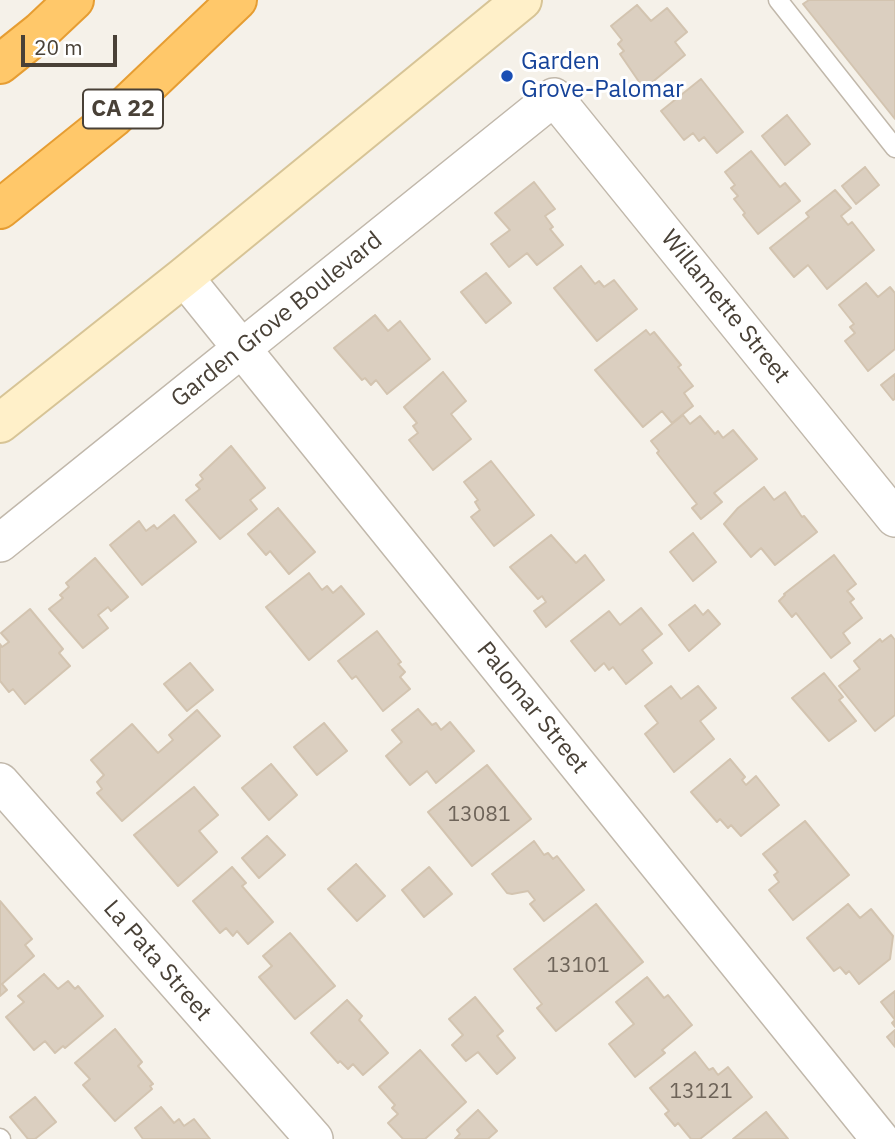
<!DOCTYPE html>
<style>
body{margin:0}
#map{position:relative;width:895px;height:1139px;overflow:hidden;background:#f5f1e9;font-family:"IBM Plex Sans",sans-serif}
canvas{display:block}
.scale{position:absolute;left:21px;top:35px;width:96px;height:32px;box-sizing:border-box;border:4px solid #494137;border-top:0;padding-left:9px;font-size:21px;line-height:24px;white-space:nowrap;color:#494137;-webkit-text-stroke:5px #fff;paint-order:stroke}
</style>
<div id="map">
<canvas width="895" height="1139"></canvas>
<div class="scale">20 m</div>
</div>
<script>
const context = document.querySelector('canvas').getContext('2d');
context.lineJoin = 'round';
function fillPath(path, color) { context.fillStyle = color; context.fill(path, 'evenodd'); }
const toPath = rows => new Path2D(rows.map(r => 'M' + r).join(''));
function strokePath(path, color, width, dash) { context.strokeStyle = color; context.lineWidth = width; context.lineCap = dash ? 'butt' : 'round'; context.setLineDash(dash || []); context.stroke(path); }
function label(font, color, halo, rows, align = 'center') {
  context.font = font + ' "IBM Plex Sans",sans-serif'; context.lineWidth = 6; context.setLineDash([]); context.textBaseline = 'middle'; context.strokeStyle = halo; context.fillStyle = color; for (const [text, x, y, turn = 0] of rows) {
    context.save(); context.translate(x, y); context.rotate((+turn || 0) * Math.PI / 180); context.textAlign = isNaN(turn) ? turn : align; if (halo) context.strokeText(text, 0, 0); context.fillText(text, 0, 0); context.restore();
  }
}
const building = toPath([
 [809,0,895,0,895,119,803,4,809,0],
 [637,5,651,21,667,8,687,32,675,42,685,55,644,89,620,54,624,51,618,44,622,40,611,26,637,5],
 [701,79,743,132,717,153,704,137,699,141,693,133,684,140,661,111,701,79],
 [787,115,810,144,785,165,762,136,787,115],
 [751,151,780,187,785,183,800,201,758,234,743,215,745,213,734,199,738,196,731,188,735,185,725,172,751,151],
 [865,167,879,185,856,204,842,186,865,167],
 [534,182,555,209,545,216,553,227,550,229,563,245,537,265,527,253,509,267,491,244,510,230,495,213,534,182],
 [835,190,851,208,841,216,848,225,852,222,874,250,827,289,808,265,794,277,770,248,809,217,806,213,835,190],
 [581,266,595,284,599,281,604,287,614,280,637,309,597,341,554,288,581,266],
 [486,273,511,303,486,323,461,292,486,273],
 [866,283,878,297,890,287,895,293,895,349,868,371,845,341,855,333,850,327,854,324,839,305,866,283],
 [375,315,388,331,400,321,430,359,387,394,376,380,371,385,365,378,362,380,334,348,375,315],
 [646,330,650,335,654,332,681,365,678,367,693,386,684,393,693,406,672,423,662,411,643,427,595,370,646,330],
 [443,372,466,401,451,414,471,439,433,470,409,440,418,433,413,426,417,423,404,407,443,372],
 [895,374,895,399,893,400,881,385,895,374],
 [683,415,690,424,700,416,715,434,718,431,723,438,733,430,757,459,714,493,722,502,701,519,692,508,697,504,657,453,659,451,651,441,683,415],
 [231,446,265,488,250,500,257,509,220,539,186,500,200,489,196,485,203,479,200,475,231,446],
 [491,461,534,515,494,546,471,517,480,510,475,502,478,500,464,482,491,461],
 [764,487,774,500,785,492,802,517,804,516,817,532,775,565,761,548,751,557,724,524,738,508,764,487],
 [278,508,315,552,289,574,270,551,266,555,248,534,278,508],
 [174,515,196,542,142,585,110,545,139,521,146,531,154,525,157,529,174,515],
 [693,533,716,562,693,581,670,552,693,533],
 [551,535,576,563,585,555,604,580,546,627,534,611,546,602,542,596,538,599,510,567,551,535],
 [834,555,856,584,847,591,854,599,850,602,862,618,843,633,850,643,831,658,796,613,792,617,779,601,785,595,784,594,834,555],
 [95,558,128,597,111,611,108,607,98,615,108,628,83,648,49,609,63,598,60,595,69,587,66,583,95,558],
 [309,573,322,590,327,586,333,593,341,586,364,614,309,660,266,607,309,573],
 [695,605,703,615,708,610,720,624,689,651,669,625,695,605],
 [641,608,662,634,642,650,652,663,626,684,613,667,609,670,604,663,595,671,571,641,609,611,620,625,641,608],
 [30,609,63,649,59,653,70,666,25,704,13,689,9,692,0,681,0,644,2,647,9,642,1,633,30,609],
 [377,631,401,662,398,664,405,672,400,677,410,689,383,711,356,676,352,679,338,661,377,631],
 [891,635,895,640,895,715,875,731,839,686,860,669,854,661,880,639,882,642,891,635],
 [190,663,213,690,187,711,164,684,190,663],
 [824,673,843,697,839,700,856,721,829,741,792,698,824,673],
 [671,686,681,699,698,686,716,708,700,721,714,739,674,772,645,734,658,723,645,706,671,686],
 [418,709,432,725,436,723,441,730,450,722,474,751,436,783,427,771,410,785,386,756,402,742,392,730,418,709],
 [197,710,220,736,122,821,97,793,102,789,97,782,104,775,91,760,132,724,158,753,173,740,169,735,197,710],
 [324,723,347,751,317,775,294,747,324,723],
 [730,759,745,777,742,780,746,785,756,776,779,805,741,836,731,825,728,828,720,819,717,822,691,792,730,759],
 [271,764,297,795,269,820,242,788,271,764],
 [487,765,531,819,472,866,428,812,487,765],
 [194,787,218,815,199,831,217,852,178,886,134,835,194,787],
 [805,821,849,875,793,920,769,890,779,882,774,875,778,872,763,854,805,821],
 [267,836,285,855,259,878,242,858,267,836],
 [534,841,544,855,548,853,553,859,557,856,584,890,544,921,530,904,535,900,528,891,512,894,507,893,492,874,534,841],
 [356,864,385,896,357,921,328,889,356,864],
 [232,867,246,883,242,886,273,922,248,944,237,931,233,936,226,928,220,933,193,901,232,867],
 [429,867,452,894,424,917,402,890,429,867],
 [0,901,32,939,25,945,34,956,2,984,7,990,0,996,0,901],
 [596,904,643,962,556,1031,537,1008,542,1004,514,969,596,904],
 [848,904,860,918,871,909,893,936,890,959,859,984,849,971,846,974,840,967,834,971,807,938,848,904],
 [290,933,335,986,295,1019,259,977,272,966,263,956,290,933],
 [44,974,58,989,68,981,75,989,78,986,103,1016,65,1048,63,1046,55,1053,45,1041,34,1050,6,1017,24,1002,18,996,44,974],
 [647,977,664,998,668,995,692,1025,662,1050,665,1053,635,1077,609,1044,634,1024,616,1002,647,977],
 [895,991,895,1027,892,1023,895,1020,881,1002,895,991],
 [475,997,503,1031,497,1036,515,1058,497,1074,478,1052,466,1061,452,1045,463,1035,449,1019,475,997],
 [347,1000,362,1016,359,1020,388,1053,363,1075,353,1064,348,1069,340,1061,338,1063,311,1033,347,1000],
 [115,1029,142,1062,138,1066,153,1084,150,1086,152,1089,115,1121,83,1085,90,1079,75,1063,115,1029],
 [895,1030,895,1047,887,1037,895,1030],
 [420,1050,466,1102,425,1139,403,1139,388,1123,398,1114,392,1108,395,1105,379,1087,420,1050],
 [695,1052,709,1070,713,1068,718,1075,728,1067,752,1097,700,1139,691,1139,678,1123,675,1126,665,1114,669,1111,650,1088,695,1052],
 [35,1097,56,1122,35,1139,28,1139,10,1117,35,1097],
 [161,1107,174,1123,179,1119,184,1126,194,1119,210,1139,143,1139,135,1128,161,1107],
 [478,1110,497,1131,488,1139,455,1139,460,1134,457,1130,478,1110],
 [766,1112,788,1139,733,1139,766,1112]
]);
fillPath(building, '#dbcfc0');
strokePath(building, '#d3c4b0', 2);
const lane = toPath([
 [778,0,895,148],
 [0,1138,1,1139]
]);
const street = toPath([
 [184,277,880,1139],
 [0,543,554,97,895,518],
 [0,782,314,1139]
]);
const secondary = toPath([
 [0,423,184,277,522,0]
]);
const highway = toPath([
 [0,64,40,32,74,0],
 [0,209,113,118,237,0]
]);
strokePath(lane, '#c1b8ab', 21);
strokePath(street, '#c1b8ab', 40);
strokePath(secondary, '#d7c496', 42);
strokePath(highway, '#e69d32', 42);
strokePath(lane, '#fff', 18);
strokePath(street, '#fff', 37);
strokePath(secondary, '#fff0c9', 38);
strokePath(highway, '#ffc86a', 38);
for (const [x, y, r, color] of [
 [507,76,7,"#1a4fb4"]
]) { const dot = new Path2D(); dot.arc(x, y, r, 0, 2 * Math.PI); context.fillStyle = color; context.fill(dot); strokePath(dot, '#fff', 2.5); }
label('21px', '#6e6459', null, [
 ["13081",479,815],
 ["13101",578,966],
 ["13121",701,1092]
]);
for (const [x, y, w] of [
 [123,109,80]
]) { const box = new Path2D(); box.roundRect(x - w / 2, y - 19.5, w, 39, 5); context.fillStyle = '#fff'; context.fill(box); strokePath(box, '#494137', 2); }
label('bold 23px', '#494137', null, [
 ["CA 22",123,109]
]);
label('24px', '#164399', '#fff', [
 ["Garden",521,62],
 ["Grove-Palomar",521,90]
], 'left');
label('24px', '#494137', '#fff', [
 ["Willamette Street",725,307,51],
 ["Garden Grove Boulevard",277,320,-39],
 ["Palomar Street",532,708,51],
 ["La Pata Street",157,961,49]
]);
</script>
